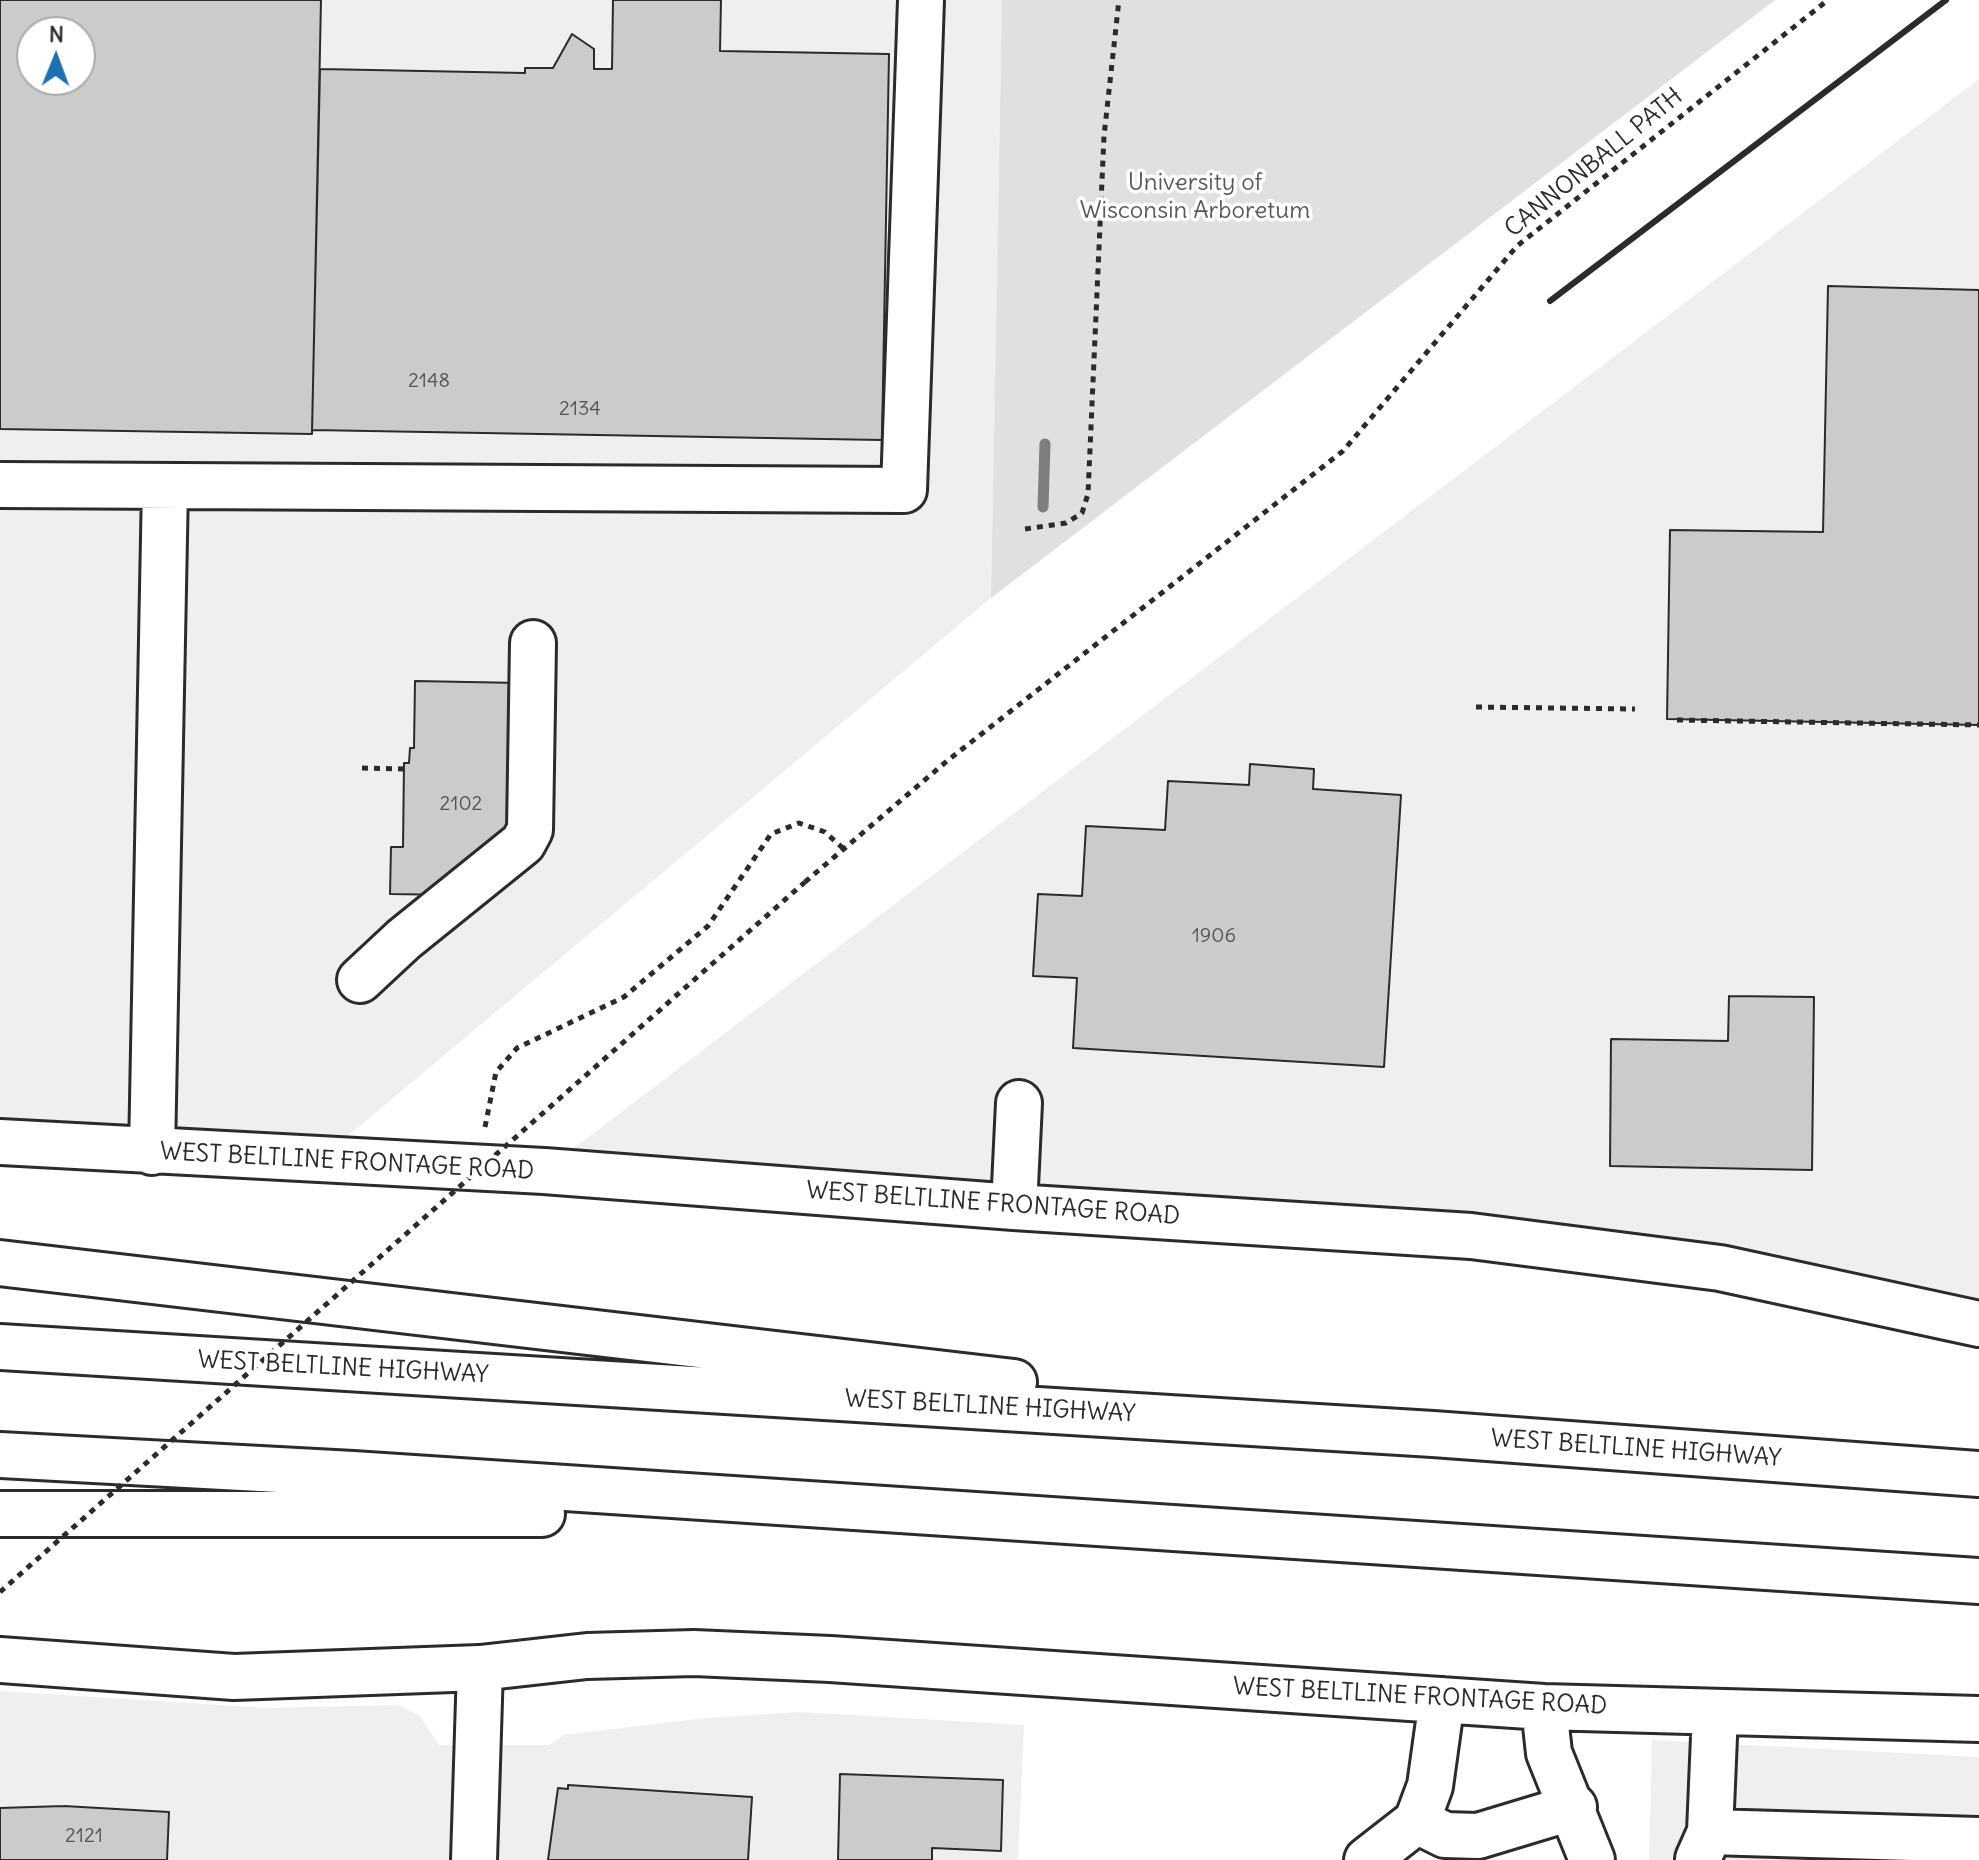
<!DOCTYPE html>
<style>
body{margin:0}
#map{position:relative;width:1979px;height:1860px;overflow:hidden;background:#fff;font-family:Delius,sans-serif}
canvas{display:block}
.north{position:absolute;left:16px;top:16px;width:80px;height:80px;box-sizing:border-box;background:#fff;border:2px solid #aaa;border-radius:50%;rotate:1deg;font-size:22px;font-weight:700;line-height:32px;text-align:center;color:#2b2b2b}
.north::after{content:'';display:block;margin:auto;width:28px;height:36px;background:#1f6fb2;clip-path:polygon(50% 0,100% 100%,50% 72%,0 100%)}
</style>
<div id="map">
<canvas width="1979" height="1860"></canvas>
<div class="north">N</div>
</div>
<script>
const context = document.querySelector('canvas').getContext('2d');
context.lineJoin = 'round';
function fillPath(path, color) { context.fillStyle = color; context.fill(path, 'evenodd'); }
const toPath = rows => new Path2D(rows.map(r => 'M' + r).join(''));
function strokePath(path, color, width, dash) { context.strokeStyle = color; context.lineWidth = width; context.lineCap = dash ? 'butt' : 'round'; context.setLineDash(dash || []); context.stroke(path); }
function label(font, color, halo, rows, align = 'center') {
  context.font = font + ' Delius,sans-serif'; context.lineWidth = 7; context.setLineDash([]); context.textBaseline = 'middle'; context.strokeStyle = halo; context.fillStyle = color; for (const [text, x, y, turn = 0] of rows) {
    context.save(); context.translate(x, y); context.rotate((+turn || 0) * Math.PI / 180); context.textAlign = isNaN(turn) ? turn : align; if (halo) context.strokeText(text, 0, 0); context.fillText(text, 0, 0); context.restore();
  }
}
fillPath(toPath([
 [0,0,1002,0,991,598,320,1159,0,1142],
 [32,32,80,32,80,80,32,80],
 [1979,79,1979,1324,1720,1268,544,1171],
 [0,1691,267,1708,397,1705,420,1716,439,1745,549,1745,564,1735,705,1718,800,1712,1024,1725,1018,1860,0,1860],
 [1652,1740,1979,1757,1979,1860,1649,1860]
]), '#efefef');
fillPath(toPath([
 [1002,0,1775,0,991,598]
]), '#e0e0e0');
strokePath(toPath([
 [1043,507,1045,444]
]), '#7e7e7e', 11);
const building = toPath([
 [0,0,321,0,312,434,0,429,0,0],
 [32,32,80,32,80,80,32,80,32,32],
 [613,0,721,0,720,51,889,54,882,440,312,430,320,69,525,73,525,68,553,68,572,34,594,49,594,69,612,69,613,0],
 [1828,286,1979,290,1979,725,1667,719,1670,530,1823,532,1828,286],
 [415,681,520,683,517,839,451,895,390,894,391,847,403,847,404,763,409,763,410,748,414,748,415,681],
 [1250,764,1314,769,1313,789,1401,795,1384,1067,1073,1048,1077,978,1033,976,1038,894,1082,896,1086,826,1165,830,1168,781,1249,785,1250,764],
 [1729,996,1814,997,1812,1170,1610,1166,1611,1039,1728,1041,1729,996],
 [840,1774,1003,1780,1001,1851,932,1848,932,1860,838,1860,840,1774],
 [568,1785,752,1797,748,1860,548,1860,558,1788,568,1789,568,1785],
 [64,1806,169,1812,167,1860,0,1860,0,1808,64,1806]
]);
fillPath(building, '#cbcbcb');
strokePath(building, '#2b2b2b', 2);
const minor = toPath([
 [0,485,904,490,921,0],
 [360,980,404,939,523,843,530,830,533,643],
 [0,1142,544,1171,1014,1207,1471,1236,1720,1268,1979,1324],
 [152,1152,165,486],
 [1014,1207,1019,1103],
 [0,1660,234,1677,480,1668,587,1656,694,1653,830,1659,1544,1707,1979,1719],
 [1544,1707,1549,1753,1592,1860],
 [1417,1821,1445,1835,1478,1836,1574,1807],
 [1710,1832,1979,1840],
 [1698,1859,1710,1832,1715,1713],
 [474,1860,480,1668],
 [1367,1860,1417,1821,1430,1786,1442,1700]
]);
const highway = toPath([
 [0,1263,1014,1382],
 [0,1347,1433,1434,1979,1474],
 [0,1455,353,1474,1979,1581],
 [0,1514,542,1514]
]);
strokePath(minor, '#2b2b2b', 50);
strokePath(highway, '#2b2b2b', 50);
strokePath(toPath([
 [1025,529,1066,523,1082,513,1088,494,1104,136,1119,0],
 [1476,707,1635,709],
 [1677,720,1979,725],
 [362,768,404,769],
 [805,882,947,761,1343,451,1517,246,1828,0],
 [485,1127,496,1072,517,1048,624,997,708,926,771,834,799,823,825,832,844,849]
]), '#2b2b2b', 5, [6, 6]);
strokePath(minor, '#fff', 44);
strokePath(highway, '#fff', 44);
strokePath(toPath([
 [1550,301,1946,0]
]), '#2b2b2b', 6);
strokePath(toPath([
 [0,1592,805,882]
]), '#2b2b2b', 5, [6, 6]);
label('20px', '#535353', null, [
 ["2148",429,381],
 ["2134",580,409],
 ["2102",461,804],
 ["1906",1214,936],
 ["2121",84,1836]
]);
label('24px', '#2b2b2b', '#fff', [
 ["CANNONBALL PATH",1594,163,-39],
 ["WEST BELTLINE FRONTAGE ROAD",347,1162,3],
 ["WEST BELTLINE FRONTAGE ROAD",993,1204,4],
 ["WEST BELTLINE HIGHWAY",343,1368,3],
 ["WEST BELTLINE HIGHWAY",990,1407,3],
 ["WEST BELTLINE HIGHWAY",1636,1449,4],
 ["WEST BELTLINE FRONTAGE ROAD",1420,1697,3]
]);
label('24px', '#585858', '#fff', [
 ["University of",1195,183],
 ["Wisconsin Arboretum",1195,211]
]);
</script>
